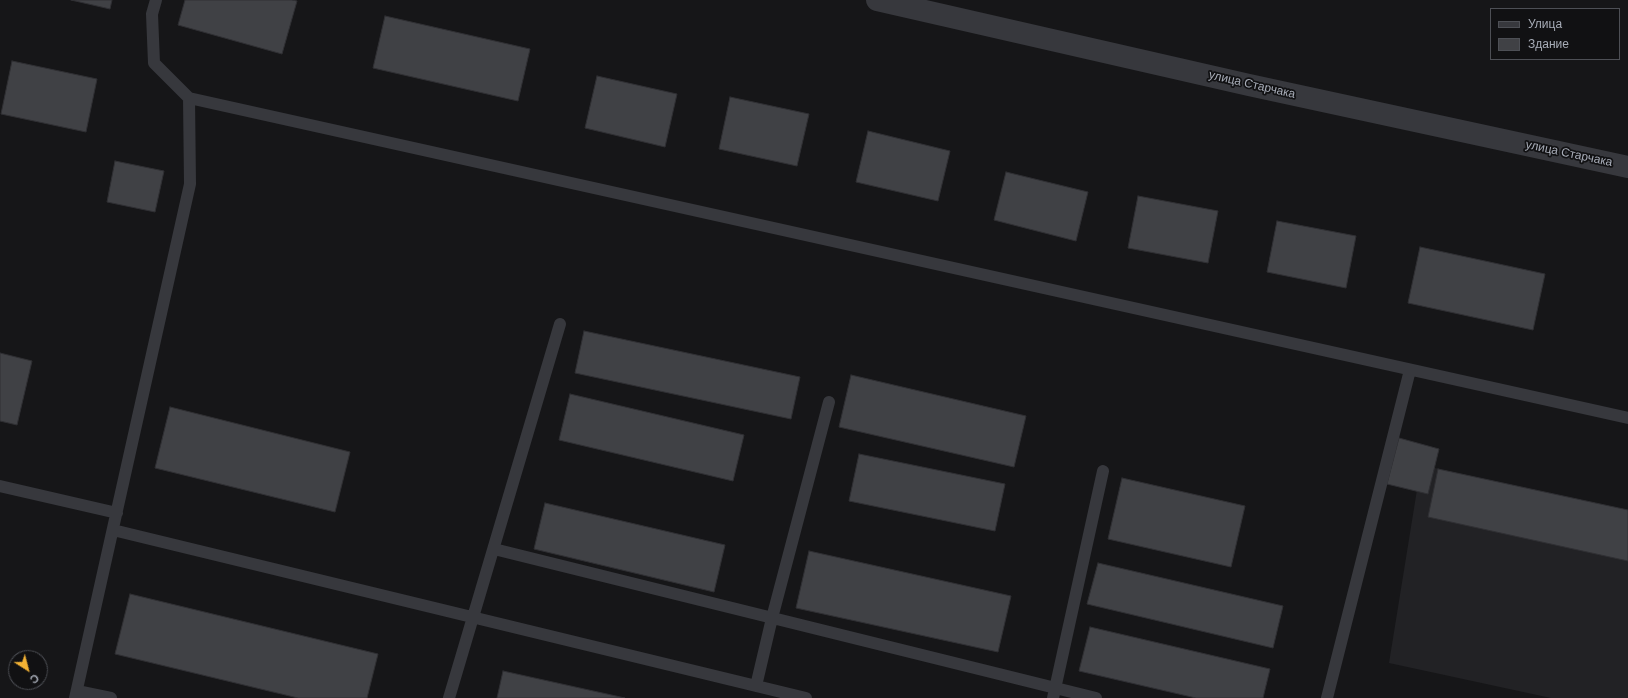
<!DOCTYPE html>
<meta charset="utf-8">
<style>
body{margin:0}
#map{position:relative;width:1628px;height:698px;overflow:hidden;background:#161618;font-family:"DM Sans",sans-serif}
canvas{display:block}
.legend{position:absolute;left:1490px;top:8px;width:130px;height:52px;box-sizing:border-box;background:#111113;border:1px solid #4d4f55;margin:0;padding:5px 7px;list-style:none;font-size:12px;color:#a8adb8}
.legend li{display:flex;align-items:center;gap:8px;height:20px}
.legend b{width:20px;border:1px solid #4d4f55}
.north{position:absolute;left:8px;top:650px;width:40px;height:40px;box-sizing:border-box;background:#111113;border:1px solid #4d4f55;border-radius:50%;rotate:144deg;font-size:11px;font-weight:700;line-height:16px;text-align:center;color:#a8adb8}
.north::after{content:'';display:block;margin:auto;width:14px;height:18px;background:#f2b134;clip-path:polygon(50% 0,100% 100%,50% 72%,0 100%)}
</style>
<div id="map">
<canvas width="1628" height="698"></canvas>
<ul class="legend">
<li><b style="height:5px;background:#37383d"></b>Улица</li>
<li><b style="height:11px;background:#404145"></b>Здание</li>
</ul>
<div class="north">С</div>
</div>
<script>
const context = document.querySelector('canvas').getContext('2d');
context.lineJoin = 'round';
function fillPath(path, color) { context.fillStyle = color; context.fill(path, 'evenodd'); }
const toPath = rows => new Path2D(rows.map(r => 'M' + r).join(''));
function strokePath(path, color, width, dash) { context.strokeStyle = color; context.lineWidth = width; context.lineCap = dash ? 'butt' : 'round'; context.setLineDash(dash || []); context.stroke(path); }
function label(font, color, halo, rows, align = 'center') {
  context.font = font + ' "DM Sans",sans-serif'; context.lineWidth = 3.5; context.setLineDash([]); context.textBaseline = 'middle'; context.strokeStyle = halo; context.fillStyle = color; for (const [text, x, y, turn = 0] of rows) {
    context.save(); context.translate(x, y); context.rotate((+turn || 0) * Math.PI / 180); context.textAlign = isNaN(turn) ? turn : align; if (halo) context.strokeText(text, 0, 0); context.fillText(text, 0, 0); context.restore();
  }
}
fillPath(toPath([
 [1421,465,1628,510,1628,698,1551,698,1389,663]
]), '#222225');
const building = toPath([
 [71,0,112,0,110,9,71,0],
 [185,0,292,0,297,1,282,54,178,25,185,0],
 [385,16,530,49,518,101,373,68,385,16],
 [12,61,97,79,86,132,1,114,12,61],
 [597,76,677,94,665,147,585,128,597,76],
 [730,97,809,114,797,166,719,149,730,97],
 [868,131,950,151,938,201,856,182,868,131],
 [115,161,164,171,155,212,107,202,115,161],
 [1006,172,1088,192,1076,241,994,220,1006,172],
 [1138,196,1218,211,1208,263,1128,248,1138,196],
 [1277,221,1356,236,1346,288,1267,272,1277,221],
 [1420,247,1545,274,1533,330,1408,303,1420,247],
 [584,331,800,377,791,419,575,373,584,331],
 [0,353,32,361,17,425,0,421,0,353],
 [851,375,1026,416,1014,467,839,427,851,375],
 [570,394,744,435,733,481,559,440,570,394],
 [170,407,350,452,335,512,155,468,170,407],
 [1399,438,1439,449,1428,494,1387,484,1399,438],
 [859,454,1005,484,995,531,849,501,859,454],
 [1438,469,1628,510,1628,561,1428,517,1438,469],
 [1122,478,1245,506,1231,567,1108,539,1122,478],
 [545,503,725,545,714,592,534,549,545,503],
 [809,551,1011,596,998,652,796,608,809,551],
 [1098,563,1283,606,1273,648,1087,604,1098,563],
 [130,594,378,654,367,698,298,698,115,654,130,594],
 [1090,627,1270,669,1263,698,1196,698,1079,671,1090,627],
 [503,671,625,698,497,698,503,671]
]);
fillPath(building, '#404145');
strokePath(building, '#303034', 1);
strokePath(toPath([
 [156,0,152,14,154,63,189,98],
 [0,486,117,513],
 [113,530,806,698],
 [494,549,1096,698],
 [756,686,772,618,829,402],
 [77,691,111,698],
 [75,698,190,184,189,98,1628,418],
 [449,698,560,324],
 [1053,698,1103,471],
 [1327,698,1410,370]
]), '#37383d', 12);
strokePath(toPath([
 [877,0,1249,85,1628,167]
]), '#37383d', 22);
label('12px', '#a8adb8', '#111113', [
 ["улица Старчака",1252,85,13],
 ["улица Старчака",1569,154,12]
]);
</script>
